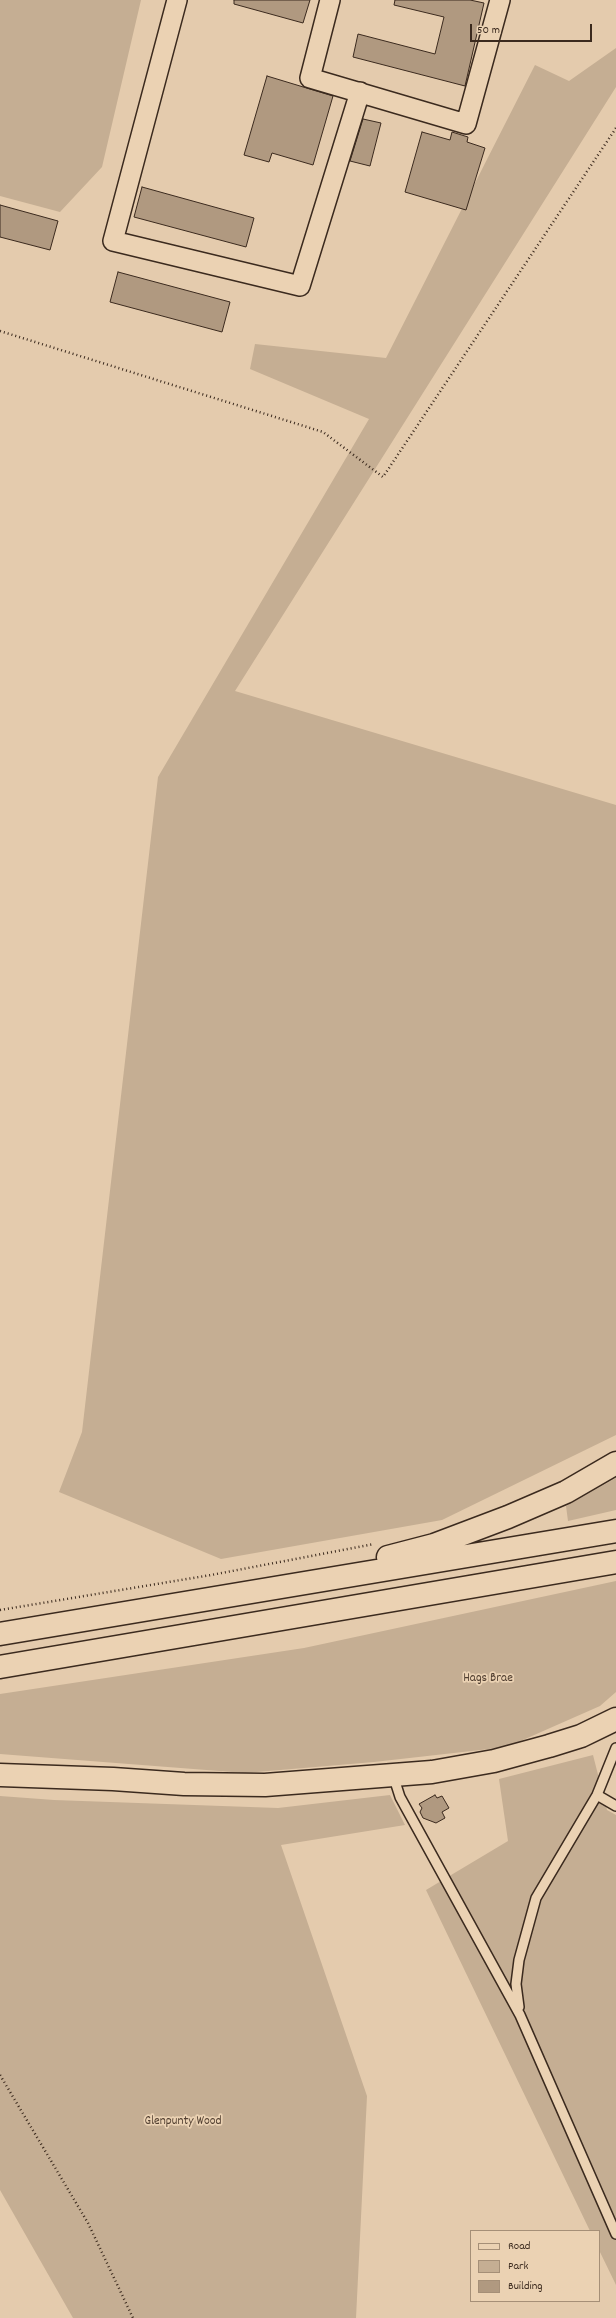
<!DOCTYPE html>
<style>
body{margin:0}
#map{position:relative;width:616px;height:2318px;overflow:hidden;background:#e4cbad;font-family:Dekko,sans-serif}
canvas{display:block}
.legend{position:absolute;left:470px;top:2230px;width:130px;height:72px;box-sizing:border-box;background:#ebd2b3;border:1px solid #a58f77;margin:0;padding:5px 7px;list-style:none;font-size:12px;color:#3b2a1e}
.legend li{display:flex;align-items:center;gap:8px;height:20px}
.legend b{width:20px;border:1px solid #a58f77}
.scale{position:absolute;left:470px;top:24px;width:122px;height:18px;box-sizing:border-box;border:2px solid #3b2a1e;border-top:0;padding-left:5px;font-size:12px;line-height:14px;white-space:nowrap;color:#3b2a1e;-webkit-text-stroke:3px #ebd2b3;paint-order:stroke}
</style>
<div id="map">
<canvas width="616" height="2318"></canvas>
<ul class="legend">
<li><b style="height:5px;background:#ebd2b3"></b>Road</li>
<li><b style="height:11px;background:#c5ae93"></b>Park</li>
<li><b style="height:11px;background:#b09980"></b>Building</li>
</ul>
<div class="scale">50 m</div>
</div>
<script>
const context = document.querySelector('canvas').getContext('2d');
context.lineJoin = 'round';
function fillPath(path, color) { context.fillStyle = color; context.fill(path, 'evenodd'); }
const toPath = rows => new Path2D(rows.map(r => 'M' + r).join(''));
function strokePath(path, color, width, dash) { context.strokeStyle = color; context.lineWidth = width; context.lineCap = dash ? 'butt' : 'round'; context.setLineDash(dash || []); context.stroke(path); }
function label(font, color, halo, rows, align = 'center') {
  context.font = font + ' Dekko,sans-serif'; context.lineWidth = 3.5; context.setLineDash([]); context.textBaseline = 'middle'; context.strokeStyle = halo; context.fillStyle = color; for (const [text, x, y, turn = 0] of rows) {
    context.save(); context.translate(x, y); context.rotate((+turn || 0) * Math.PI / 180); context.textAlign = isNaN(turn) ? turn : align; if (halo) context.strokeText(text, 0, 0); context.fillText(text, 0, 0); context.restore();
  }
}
fillPath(toPath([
 [0,0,141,0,102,167,60,212,0,196],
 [616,48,616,87,235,691,616,805,616,1435,442,1520,221,1559,59,1492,82,1432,158,777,369,419,250,369,255,344,386,358,535,65,569,81],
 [616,1478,616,1510,568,1521,566,1506],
 [616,1581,616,1692,600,1706,507,1747,374,1762,245,1773,0,1754,0,1694,304,1648],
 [593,1755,607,1810,616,1815,616,2285,599,2250,599,2231,590,2231,426,1890,508,1841,499,1779],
 [390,1795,405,1825,281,1845,367,2096,356,2318,73,2318,0,2190,0,1796,54,1800,278,1808]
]), '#c5ae93');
const building = toPath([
 [234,0,310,0,303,23,234,4,234,0],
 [395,0,470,0,484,3,465,86,353,57,358,34,435,54,444,17,394,5,395,0],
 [267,76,333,96,313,165,272,153,269,162,244,155,267,76],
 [363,119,381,123,370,166,350,161,363,119],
 [422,132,450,140,452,132,468,137,467,142,485,148,466,210,405,192,422,132],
 [142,187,254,218,246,247,134,217,142,187],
 [0,205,58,221,50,250,0,237,0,205],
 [118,272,230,302,222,332,110,302,118,272],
 [435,1795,437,1798,442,1796,449,1808,442,1812,445,1818,436,1823,423,1818,420,1812,422,1808,419,1804,435,1795]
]);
fillPath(building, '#b09980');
strokePath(building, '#3b2a1e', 1);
const lane = toPath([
 [393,1775,400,1797,520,2015,616,2234],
 [597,1795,616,1806],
 [519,2007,516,1984,519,1960,536,1898,597,1795,616,1748]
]);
const street = toPath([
 [177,0,113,241,300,286,360,92],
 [330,0,310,78,466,124,500,0]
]);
const secondary = toPath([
 [0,1775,113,1779,184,1784,265,1785,432,1772,494,1761,549,1746,581,1736,616,1719]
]);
const primary = toPath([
 [388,1557,434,1545,508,1517,566,1492,616,1463],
 [0,1634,616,1531],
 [0,1667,616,1562]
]);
strokePath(lane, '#3b2a1e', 12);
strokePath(street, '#3b2a1e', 22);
strokePath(secondary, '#3b2a1e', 25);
strokePath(primary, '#3b2a1e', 25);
strokePath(toPath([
 [0,331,323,432,383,477,616,128],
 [0,1610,211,1575,374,1544],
 [0,2075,88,2223,133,2318]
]), '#3b2a1e', 2.5, [1, 3]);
strokePath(lane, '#ebd2b3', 9);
strokePath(street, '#ebd2b3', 19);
strokePath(secondary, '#ebd2b3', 22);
strokePath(primary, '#ebd2b3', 22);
label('13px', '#503e30', '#ebd2b3', [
 ["Hags Brae",488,1679],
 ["Glenpunty Wood",183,2122]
]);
</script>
